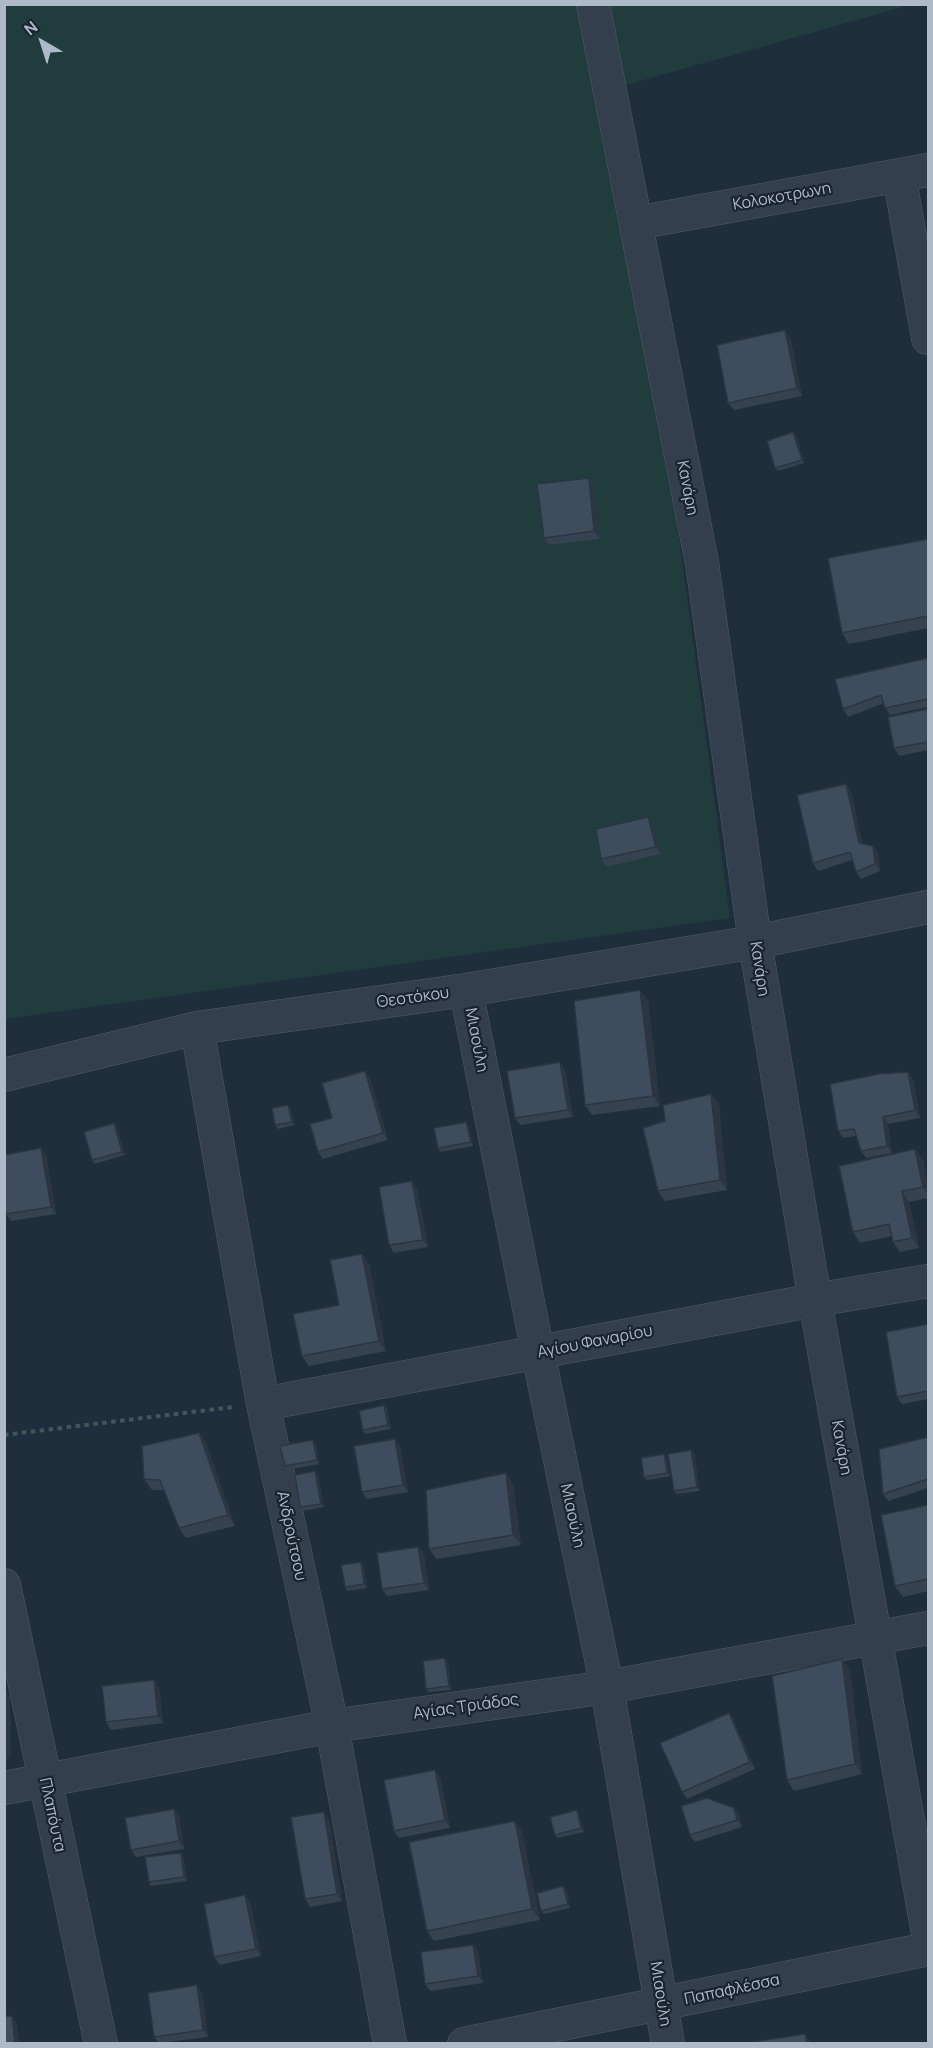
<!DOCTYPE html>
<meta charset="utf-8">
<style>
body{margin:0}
#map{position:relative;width:933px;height:2048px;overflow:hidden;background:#1f2e3c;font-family:Manrope,sans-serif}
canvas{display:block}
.frame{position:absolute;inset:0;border:6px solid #aebac8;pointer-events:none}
.north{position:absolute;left:12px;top:12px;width:60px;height:60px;-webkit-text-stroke:4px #192430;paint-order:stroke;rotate:321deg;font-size:16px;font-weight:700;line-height:24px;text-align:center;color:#aebac8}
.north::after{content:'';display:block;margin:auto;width:21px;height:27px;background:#aebac8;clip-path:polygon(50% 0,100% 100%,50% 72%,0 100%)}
</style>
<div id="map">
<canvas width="933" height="2048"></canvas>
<div class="frame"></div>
<div class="north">N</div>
</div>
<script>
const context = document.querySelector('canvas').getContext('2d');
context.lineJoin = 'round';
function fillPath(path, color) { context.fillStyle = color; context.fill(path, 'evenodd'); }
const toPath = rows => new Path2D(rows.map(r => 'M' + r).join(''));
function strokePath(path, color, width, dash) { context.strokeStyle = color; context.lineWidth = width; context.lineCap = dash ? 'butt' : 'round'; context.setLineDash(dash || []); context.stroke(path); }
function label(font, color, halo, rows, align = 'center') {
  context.font = font + ' Manrope,sans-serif'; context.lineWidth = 4.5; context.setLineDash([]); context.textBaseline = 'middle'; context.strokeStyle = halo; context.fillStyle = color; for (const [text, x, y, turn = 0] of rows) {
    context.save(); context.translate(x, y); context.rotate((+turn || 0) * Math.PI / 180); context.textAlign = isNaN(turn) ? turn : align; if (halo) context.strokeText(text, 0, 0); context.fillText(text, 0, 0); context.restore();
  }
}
fillPath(toPath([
 [4,5,910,5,619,87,730,918,5,1019]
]), '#213c3d');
const minor = toPath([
 [593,4,702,563,755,942,815,1300,928,1933],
 [899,175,928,338],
 [636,223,928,170],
 [466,990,538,1353,607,1687,668,2044],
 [197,1028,263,1404,332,1726,390,2044],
 [4,1075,197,1028,466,990,755,942,928,907],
 [263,1404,815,1300,928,1281],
 [4,1585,101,2044],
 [4,1788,332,1726,607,1687,928,1628],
 [464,2044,928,1949]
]);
strokePath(minor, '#515d6a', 34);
strokePath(toPath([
 [4,1435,233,1407]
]), '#3f595a', 4, [4.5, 4.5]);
strokePath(minor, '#333f4c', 33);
fillPath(toPath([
 [790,337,802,396,734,410,728,403],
 [796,436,804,463,778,471,775,468],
 [589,478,594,485,600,539,549,545,544,538],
 [928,539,928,628,849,644,842,633],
 [928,658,928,707,890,715,885,708,884,703,848,717,843,709],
 [928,709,928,750,899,756,894,748],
 [851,791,862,844,878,853,880,871,861,879,856,872,852,860,818,871,813,863],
 [653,824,661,854,606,867,601,859],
 [648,1000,660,1106,592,1115,585,1105],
 [560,1062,565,1070,573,1117,520,1125,515,1118],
 [370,1078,388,1140,323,1159,318,1152,332,1118],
 [913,1079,920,1118,888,1124,892,1153,866,1158,861,1151,856,1136,843,1138,838,1131],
 [711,1094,719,1105,727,1190,665,1201,658,1191,665,1121],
 [291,1109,294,1125,278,1129,275,1125],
 [469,1126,473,1146,440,1152,438,1148],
 [117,1127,125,1155,94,1164,92,1160],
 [41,1148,46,1156,56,1214,11,1221,6,1214],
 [915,1149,923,1160,928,1187,928,1198,909,1202,919,1248,900,1252,893,1242,892,1236,860,1243,853,1232],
 [417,1189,428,1247,394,1253,389,1245],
 [369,1264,386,1351,309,1366,302,1356],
 [928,1324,928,1399,902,1404,897,1397],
 [384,1405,387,1409,391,1429,365,1434,363,1430],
 [199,1433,206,1443,235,1526,186,1538,179,1528,164,1490,152,1490,144,1479],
 [928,1437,928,1488,888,1501,883,1494],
 [395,1439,400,1446,408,1492,367,1499,362,1492],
 [313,1440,316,1443,319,1464,287,1470,285,1466],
 [694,1453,700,1491,676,1494,674,1491],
 [666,1457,670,1476,647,1480,644,1477],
 [318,1475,324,1507,303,1511,300,1507],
 [513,1483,521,1545,437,1559,429,1549],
 [928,1505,928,1591,903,1597,895,1586],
 [418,1547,424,1554,429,1590,387,1596,382,1589],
 [361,1562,363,1565,367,1588,347,1591,345,1587],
 [445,1658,448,1662,451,1690,428,1692,426,1689],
 [850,1670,862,1774,794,1791,787,1780],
 [159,1687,163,1723,111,1730,106,1722],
 [729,1713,734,1721,755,1769,687,1799,682,1792],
 [440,1777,450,1828,399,1838,394,1831],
 [734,1808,739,1815,742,1827,695,1842,690,1835],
 [174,1809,179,1817,184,1849,136,1857,131,1850],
 [577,1810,579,1814,584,1832,557,1838,555,1835],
 [329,1819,342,1901,310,1907,305,1899],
 [522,1831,540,1920,434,1941,427,1931],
 [183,1856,187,1881,151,1886,149,1882],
 [563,1886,566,1890,570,1908,544,1914,541,1911],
 [245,1895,250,1903,261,1956,220,1965,214,1957],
 [473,1945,478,1952,483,1983,430,1991,425,1984],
 [202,1993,208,2037,159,2043,154,2037]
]), '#354251');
fillPath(toPath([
 [785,330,790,337,802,396,797,388],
 [793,432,796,436,804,463,802,460],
 [589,478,594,485,600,539,594,531],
 [846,784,851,791,864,851,859,843],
 [648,817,653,824,661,854,656,847],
 [873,846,878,853,880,871,875,864],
 [640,990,648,1000,660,1106,653,1096],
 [560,1062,565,1070,573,1117,568,1110],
 [365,1071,370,1078,388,1140,383,1133],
 [908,1072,913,1079,920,1118,915,1110],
 [711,1094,719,1105,727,1190,720,1180],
 [288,1105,291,1109,294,1125,292,1122],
 [883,1117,888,1124,892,1153,887,1146],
 [466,1122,469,1126,473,1146,471,1142],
 [114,1123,117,1127,125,1155,122,1152],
 [41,1148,46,1156,56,1214,51,1207],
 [915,1149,923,1160,928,1187,928,1194,923,1187],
 [412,1181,417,1189,428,1247,423,1240],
 [902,1191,909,1202,919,1248,912,1238],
 [362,1254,369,1264,386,1351,379,1341],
 [384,1405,387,1409,391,1429,388,1425],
 [199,1433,206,1443,235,1526,228,1515],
 [395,1439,400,1446,408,1492,403,1485],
 [313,1440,316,1443,319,1464,317,1460],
 [691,1450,694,1453,700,1491,697,1487],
 [664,1454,666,1457,670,1476,667,1473],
 [315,1471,318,1475,324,1507,321,1504],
 [506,1473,513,1483,521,1545,513,1535],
 [418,1547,424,1554,429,1590,424,1583],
 [361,1562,363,1565,367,1588,364,1584],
 [445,1658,448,1662,451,1690,449,1686],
 [842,1659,850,1670,862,1774,855,1764],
 [154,1680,159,1687,163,1723,158,1716],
 [4,1688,10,1696,11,1754,4,1766],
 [729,1713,734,1721,755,1769,750,1762],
 [435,1770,440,1777,450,1828,445,1820],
 [734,1808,739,1815,742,1827,737,1820],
 [174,1809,179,1817,184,1849,179,1841],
 [577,1810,579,1814,584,1832,581,1828],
 [324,1812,329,1819,342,1901,337,1894],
 [515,1821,522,1831,540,1920,532,1909],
 [181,1853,183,1856,187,1881,184,1877],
 [563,1886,566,1890,570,1908,568,1904],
 [245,1895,250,1903,261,1956,256,1949],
 [473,1945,478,1952,483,1983,478,1976],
 [197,1985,202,1993,208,2037,203,2030],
 [12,2016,17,2023,19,2043,15,2043],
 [805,2034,810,2041,810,2043,807,2043]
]), '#2b3642');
const building = toPath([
 [785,330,797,388,728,403,717,345,785,330],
 [793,432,802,460,775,468,767,441,793,432],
 [589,478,594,531,544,538,537,484,589,478],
 [928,539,928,616,842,633,828,558,928,539],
 [928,658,928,699,885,708,881,695,843,709,835,679,928,658],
 [928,709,928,742,894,748,888,717,928,709],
 [846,784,859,843,873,846,875,864,856,872,850,852,813,863,797,795,846,784],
 [648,817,656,847,601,859,596,829,648,817],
 [640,990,653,1096,585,1105,574,1001,640,990],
 [560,1062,568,1110,515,1118,507,1071,560,1062],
 [365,1071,383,1133,318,1152,310,1124,332,1118,322,1083,365,1071],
 [908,1072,915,1110,883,1117,887,1146,861,1151,854,1129,838,1131,830,1084,878,1074,908,1072],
 [711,1094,720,1180,658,1191,643,1128,665,1121,663,1105,711,1094],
 [288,1105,292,1122,275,1125,272,1108,288,1105],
 [466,1122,471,1142,438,1148,434,1128,466,1122],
 [114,1123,122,1152,92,1160,84,1132,114,1123],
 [41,1148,51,1207,6,1214,4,1204,4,1155,41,1148],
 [915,1149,923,1187,902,1191,912,1238,893,1242,889,1224,853,1232,839,1166,915,1149],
 [412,1181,423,1240,389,1245,379,1187,412,1181],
 [362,1254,379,1341,302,1356,293,1314,339,1305,330,1260,362,1254],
 [928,1324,928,1391,897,1397,886,1332,928,1324],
 [384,1405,388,1425,363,1430,359,1411,384,1405],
 [199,1433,228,1515,179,1528,160,1480,144,1479,142,1446,199,1433],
 [928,1437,928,1479,883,1494,879,1449,928,1437],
 [395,1439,403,1485,362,1492,354,1446,395,1439],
 [313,1440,317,1460,285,1466,280,1446,313,1440],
 [691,1450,697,1487,674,1491,668,1454,691,1450],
 [664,1454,667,1473,644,1477,641,1458,664,1454],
 [315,1471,321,1504,300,1507,295,1475,315,1471],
 [506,1473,513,1535,429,1549,426,1490,506,1473],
 [928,1505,928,1579,895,1586,881,1515,928,1505],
 [418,1547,424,1583,382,1589,377,1553,418,1547],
 [361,1562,364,1584,345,1587,341,1565,361,1562],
 [445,1658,449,1686,426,1689,423,1661,445,1658],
 [842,1659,855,1764,787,1780,772,1676,842,1659],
 [154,1680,158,1716,106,1722,102,1686,154,1680],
 [729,1713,750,1762,682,1792,660,1743,729,1713],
 [435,1770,445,1820,394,1831,384,1780,435,1770],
 [707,1798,734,1808,737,1820,690,1835,681,1806,707,1798],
 [174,1809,179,1841,131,1850,125,1818,174,1809],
 [577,1810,581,1828,555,1835,550,1817,577,1810],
 [324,1812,337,1894,305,1899,291,1817,324,1812],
 [515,1821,532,1909,427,1931,409,1842,515,1821],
 [181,1853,184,1877,149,1882,145,1857,181,1853],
 [563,1886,568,1904,541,1911,537,1893,563,1886],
 [245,1895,256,1949,214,1957,204,1904,245,1895],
 [473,1945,478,1976,425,1984,421,1952,473,1945],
 [197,1985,203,2030,154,2037,148,1993,197,1985],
 [4,2016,12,2016,15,2043,4,2043,4,2016],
 [805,2034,807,2043,746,2043,805,2034]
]);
fillPath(building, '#3e4d5e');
strokePath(building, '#2b3642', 1.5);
label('16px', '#aebac8', '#192430', [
 ["Κολοκοτρωνη",782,197,-10],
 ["Κανάρη",687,488,79],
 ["Κανάρη",759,969,81],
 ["Θεοτόκου",413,998,-8],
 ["Μιαούλη",476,1040,79],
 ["Αγίου Φαναρίου",595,1342,-11],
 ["Κανάρη",841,1448,80],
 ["Μιαούλη",572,1516,78],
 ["Ανδρούτσου",291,1536,78],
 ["Αγίας Τριάδος",466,1707,-8],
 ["Πλαπόυτα",52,1815,78],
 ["Παπαφλέσσα",732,1990,-12],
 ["Μιαούλη",660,1994,81]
]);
</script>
